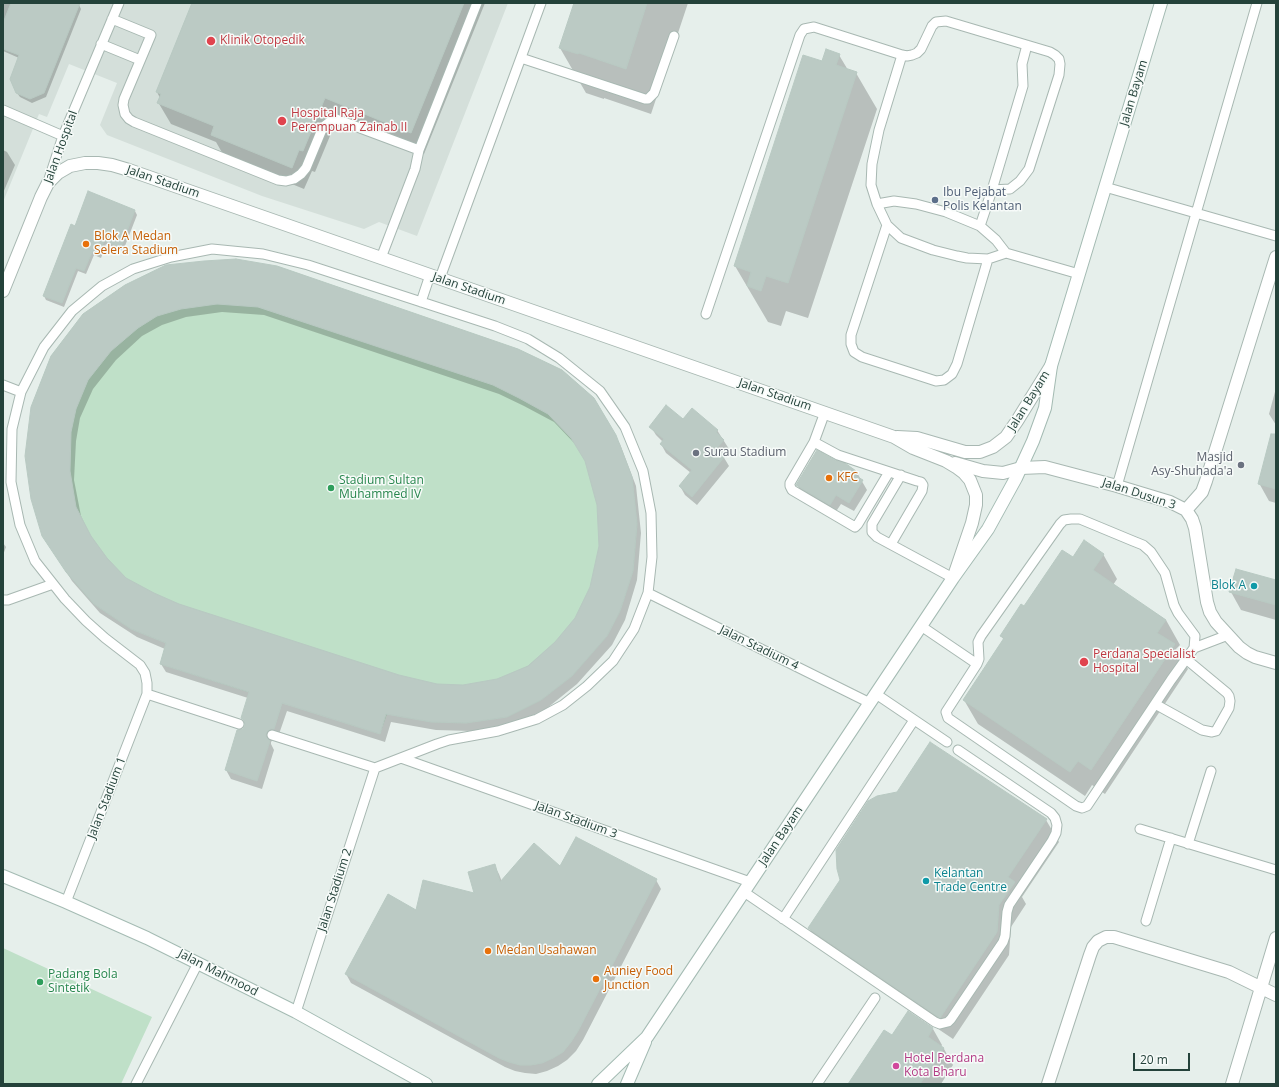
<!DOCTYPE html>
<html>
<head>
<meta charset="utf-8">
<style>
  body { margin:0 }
  #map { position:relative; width:1279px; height:1087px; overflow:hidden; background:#e6efeb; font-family:"Open Sans",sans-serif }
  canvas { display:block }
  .frame { position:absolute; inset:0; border:4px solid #24423a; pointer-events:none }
  .scale { position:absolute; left:1133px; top:1053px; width:57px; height:18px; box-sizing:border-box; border:2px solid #24423a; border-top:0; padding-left:5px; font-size:12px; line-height:14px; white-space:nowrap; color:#24423a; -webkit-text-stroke:3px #f7fbf9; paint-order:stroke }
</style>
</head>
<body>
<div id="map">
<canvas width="1279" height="1087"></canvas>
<div class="frame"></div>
<div class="scale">20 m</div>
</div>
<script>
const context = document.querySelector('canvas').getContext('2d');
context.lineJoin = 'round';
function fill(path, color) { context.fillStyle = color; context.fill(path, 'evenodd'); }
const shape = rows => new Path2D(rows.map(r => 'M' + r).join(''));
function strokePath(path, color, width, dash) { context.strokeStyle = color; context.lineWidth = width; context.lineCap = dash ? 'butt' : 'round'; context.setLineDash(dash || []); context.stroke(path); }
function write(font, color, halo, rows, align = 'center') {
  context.font = font + ' "Open Sans",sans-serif'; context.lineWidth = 3; context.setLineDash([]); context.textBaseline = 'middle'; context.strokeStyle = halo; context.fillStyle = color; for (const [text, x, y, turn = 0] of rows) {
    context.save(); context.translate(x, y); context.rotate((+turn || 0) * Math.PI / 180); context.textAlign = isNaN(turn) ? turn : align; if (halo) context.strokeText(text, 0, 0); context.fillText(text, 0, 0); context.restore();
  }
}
fill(shape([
  [3,3,508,3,417,236,379,222,364,229,262,196,107,135,100,125,117,83,69,64,47,117,39,114,3,202]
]), '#d4dfda');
fill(shape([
  [166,265,277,266,518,349,562,370,594,398,616,435,637,524,633,571,620,611,607,636,572,676,541,700,507,717,466,723,431,722,387,714,380,734,160,664,166,643,131,629,94,604,66,572,42,536,31,407,51,356,83,314,125,285],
  [3,948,152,1017,121,1084,3,1084]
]), '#bfe0c8');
fill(shape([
  [3,3,73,3,79,5,81,9,46,97,32,103,20,97,17,93,19,58,3,51],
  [193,3,485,3,424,154,337,119,315,172,312,171,304,189,224,156,216,142,171,124,158,102,160,98,157,92],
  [575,3,688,3,651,114,604,98,604,99,586,93,560,48],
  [839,55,848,70,856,73,877,109,808,318,786,311,781,326,768,322,735,266,822,62],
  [3,150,7,152,15,165,3,193],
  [135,211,137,215,123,251,106,244,101,258,94,255,86,274,78,271,64,307,46,300,44,296,76,227],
  [167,266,593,399,620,444,636,486,641,533,637,580,625,620,612,645,577,684,546,709,512,725,471,731,436,730,391,722,385,742,287,711,278,737,275,737,271,742,271,744,274,750,262,789,231,779,226,770,246,725,242,718,248,698,166,672,161,664,165,649,137,637,100,613,72,581,49,544,26,456],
  [222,312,264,315,499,394,524,406,554,422,577,446,587,461,598,505,600,546,591,587,576,619,555,643,528,666,497,680,463,686,437,685,399,676,178,605,153,594,125,579,107,559,92,540,81,516,74,480,76,441,80,418,93,389,116,360,142,336,162,325,186,317],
  [1276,388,1276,425,1269,414],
  [683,421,717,430,729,449,723,456,729,466,697,505,685,495,680,486,691,473,666,453,661,444,663,442,656,435,651,427],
  [1276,463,1276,503,1269,501,1259,483],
  [856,471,867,490,854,511,841,504,835,513,802,493,797,485],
  [3,543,6,547,3,555],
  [1103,554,1117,579,1113,585,1166,620,1180,645,1176,649,1188,669,1105,794,1092,785,1085,796,978,724,964,700,1004,640,1001,636,1024,608,1074,558],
  [1276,581,1276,620,1241,610,1231,592],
  [1046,820,1059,842,1022,897,1026,904,1011,927,1009,955,953,1039,821,950,809,928],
  [494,865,499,874,502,882,560,868,656,880,661,889,583,1040,576,1051,567,1060,558,1066,547,1071,536,1074,525,1073,515,1071,505,1067,351,983,346,974,416,911,475,894],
  [933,1029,942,1045,941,1047,944,1049,953,1065,941,1084,849,1084,892,1036]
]), '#0003');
const building = shape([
  [11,3,80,3,44,93,30,99,16,93,10,79,19,55,3,49,3,23,11,3],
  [192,3,464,3,411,133,325,98,303,151,299,150,292,168,211,135,214,126,157,103,161,94,156,92,192,3],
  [574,3,647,3,626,69,579,53,578,54,559,48,574,3],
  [826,49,840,54,836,65,857,72,788,283,766,276,761,291,747,286,751,272,734,266,803,55,822,61,826,49],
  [88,191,135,210,121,247,104,241,99,255,92,252,84,271,76,268,62,303,43,296,71,224,75,226,88,191],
  [236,259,277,266,518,349,562,370,594,398,616,435,632,477,637,524,633,571,620,611,607,636,572,676,541,700,507,717,466,723,431,722,386,714,380,734,282,703,274,729,270,729,266,733,266,737,270,741,257,781,225,770,237,730,243,729,245,725,244,720,241,718,249,692,160,664,166,643,131,629,94,604,66,572,42,536,31,499,25,456,31,407,51,356,83,314,125,285,166,265,204,261,236,259],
  [217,304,258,307,493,385,519,398,548,414,571,438,585,461,597,505,599,546,590,587,575,618,555,642,528,666,497,679,463,685,437,684,399,675,179,604,154,593,126,578,107,558,91,536,76,507,70,471,71,432,76,409,88,380,111,351,138,328,157,316,181,309,217,304],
  [666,405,683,419,692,408,718,430,716,432,724,440,716,449,725,456,692,497,679,486,692,470,660,444,664,439,649,427,666,405],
  [1271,434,1276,434,1276,489,1258,484,1271,434],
  [817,450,835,460,845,463,856,471,854,475,863,480,849,503,836,495,830,505,796,485,817,450],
  [1084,540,1104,554,1093,570,1166,620,1157,633,1175,644,1091,770,1078,761,1070,772,963,700,1004,638,1000,636,1021,604,1024,606,1062,550,1073,557,1084,540],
  [1236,569,1276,580,1276,605,1229,592,1236,569],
  [930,742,1047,819,1008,877,1015,882,999,905,997,932,940,1018,808,928,840,880,837,869,836,850,868,801,877,796,897,792,930,742],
  [576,837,657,879,578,1031,571,1042,563,1052,553,1058,542,1063,531,1065,520,1065,509,1062,499,1058,345,974,388,894,416,910,423,880,474,893,468,872,495,864,500,882,534,843,560,866,576,837],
  [908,1011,933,1028,928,1037,944,1048,920,1084,848,1084,884,1030,892,1035,908,1011]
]);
fill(building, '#bbcac4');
strokePath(building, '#b8c9c2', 1);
const service = shape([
  [112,19,151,35,124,99,123,105,125,114,129,119,134,122,278,180,286,181,294,179,301,174,306,168,323,127,332,120,336,119,419,150],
  [101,44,140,60],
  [902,55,879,130,872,164,871,185,877,204,887,225,901,238,933,250,957,256,967,258,988,259,1006,253],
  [521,58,645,99,648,99,654,93,674,36],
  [3,110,63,136],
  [48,182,63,136,119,3],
  [1105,187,1276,236],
  [992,190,1023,86,1022,64,1027,45],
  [877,204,894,201,916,204,946,212,980,226,996,240,1006,253,1079,274],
  [887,225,851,335,851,344,854,352,862,357,936,381,944,380,952,374,957,364,988,259],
  [381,258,415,169,419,150,477,3],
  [440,278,541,3],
  [421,302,430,275],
  [706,314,800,35,804,29,814,27,902,55,907,56,912,55,917,53,921,49,932,26,936,22,946,21,1050,52,1055,55,1059,59,1060,64,1059,75,1029,169,1020,181,1010,189,992,190,980,226],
  [3,385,21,392],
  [825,412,814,442,790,483,790,486,792,490,855,527,858,524,889,472],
  [814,442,838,455,917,481,921,482,923,485,922,491,891,544],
  [901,475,872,524,872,532,877,537,953,578],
  [1117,486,1257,3],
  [1071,519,1080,519,1133,541,1143,545,1151,552,1165,573,1174,605,1178,613,1195,636,1194,648,1171,680,1087,806,1082,808,1076,806,948,718,946,712,977,664,979,659,978,642,981,636,1060,524,1064,520,1071,519],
  [648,593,870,703],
  [3,600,8,600,53,584],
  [921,626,977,664],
  [1194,648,1228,635],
  [876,694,947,742],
  [1155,704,1202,730,1212,732,1216,731,1229,708,1230,701,1229,696,1227,693,1186,659],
  [239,724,147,694,147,683,145,673,140,665,105,638,86,621,65,599,35,561,20,525,11,482,12,429,21,392,44,347,72,311,102,286,133,269,171,257,212,249,263,254,308,265,495,326,528,339,559,358,600,391,625,427,643,471,651,513,652,557,648,593,634,629,613,661,587,686,563,705,537,719,498,731,449,740,437,744,375,768,272,735],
  [401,758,750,882],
  [1140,829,1276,870],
  [1188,844,1211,771],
  [744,892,935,1022,940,1024,948,1022,951,1019,1003,942,1005,936,1007,912,1009,905,1052,841,1056,833,1057,825,1055,818,1051,813,958,750],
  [66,902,147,694],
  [783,919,914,720],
  [1146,921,1171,838],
  [296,1012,375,768],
  [136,1084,198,963],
  [817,1084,875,998]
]);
const minor = shape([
  [1021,468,1045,467,1117,486,1170,502,1186,510,1192,519,1195,528,1207,602,1210,612,1216,622,1239,647,1247,653,1255,657,1276,663],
  [1186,510,1202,492,1206,481,1276,257],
  [1048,1084,1090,955,1093,947,1098,941,1106,937,1114,937,1229,972,1276,995],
  [1232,1084,1276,938]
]);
const tertiary = shape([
  [3,291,41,197,48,183,58,173,70,166,85,163,98,163,112,165,129,170,894,437,913,448,946,461,956,467,964,473,970,480,976,495,976,505,972,523,955,573],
  [897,437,917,438,965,452,980,452,993,447,1006,437,1017,421,1051,366],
  [955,463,983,471,1003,473,1021,468]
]);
const secondary = shape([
  [3,876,66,902,147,938,296,1012,426,1084],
  [598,1084,647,1037,953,578,988,529,1016,478,1033,441,1045,408,1051,366,1161,3],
  [627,1084,645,1042]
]);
strokePath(service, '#a8b8b2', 11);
strokePath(minor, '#a8b8b2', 14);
strokePath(tertiary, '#a8b8b2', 14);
strokePath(secondary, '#a4bbb3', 14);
strokePath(service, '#fff', 9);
strokePath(minor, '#fff', 12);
strokePath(tertiary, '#fff', 12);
strokePath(secondary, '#fff', 12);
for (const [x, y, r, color] of [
  [211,41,5,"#e0444e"],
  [282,121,5,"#e0444e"],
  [935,200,4,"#5c6f8a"],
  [86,244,4,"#e8710a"],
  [696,453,4,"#6b7280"],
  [1241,465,4,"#6b7280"],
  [829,478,4,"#e8710a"],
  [331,488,4,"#2e9e5b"],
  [1254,586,4,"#0f9aa8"],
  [1084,662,5,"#e0444e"],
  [926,881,4,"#0f9aa8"],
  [488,951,4,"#e8710a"],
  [596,979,4,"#e8710a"],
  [40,982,4,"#2e9e5b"],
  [896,1066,4,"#d1479c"]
]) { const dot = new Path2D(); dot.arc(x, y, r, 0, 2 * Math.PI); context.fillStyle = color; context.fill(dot); strokePath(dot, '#f7fbf9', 1.5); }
write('12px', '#be3a42', '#f7fbf9', [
  ["Klinik Otopedik",220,41],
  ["Hospital Raja",291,114],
  ["Perempuan Zainab II",291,128],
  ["Perdana Specialist",1093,655],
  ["Hospital",1093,669]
], 'left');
write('12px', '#24423a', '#f7fbf9', [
  ["Jalan Bayam",1134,93,-73],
  ["Jalan Hospital",61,147,-70],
  ["Jalan Stadium",163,182,19],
  ["Jalan Stadium",469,289,19],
  ["Jalan Stadium",775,395,19],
  ["Jalan Bayam",1029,401,-58],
  ["Jalan Dusun 3",1139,494,18],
  ["Jalan Stadium 4",759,648,26],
  ["Jalan Stadium 1",107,798,-69],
  ["Jalan Stadium 3",576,820,20],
  ["Jalan Bayam",781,836,-56],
  ["Jalan Stadium 2",335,890,-72],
  ["Jalan Mahmood",218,973,27]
]);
write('12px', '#4e5e75', '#f7fbf9', [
  ["Ibu Pejabat",943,193],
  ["Polis Kelantan",943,207]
], 'left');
write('12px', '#c56008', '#f7fbf9', [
  ["Blok A Medan",94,237],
  ["Selera Stadium",94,251],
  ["KFC",837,478],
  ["Medan Usahawan",496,951],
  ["Auniey Food",604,972],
  ["Junction",604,986]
], 'left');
write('12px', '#5b616d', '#f7fbf9', [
  ["Surau Stadium",704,453],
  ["Masjid",1233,458,"right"],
  ["Asy-Shuhada'a",1233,472,"right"]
], 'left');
write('12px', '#27864d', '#f7fbf9', [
  ["Stadium Sultan",339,481],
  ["Muhammed IV",339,495],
  ["Padang Bola",48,975],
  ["Sintetik",48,989]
], 'left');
write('12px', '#0d838f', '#f7fbf9', [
  ["Blok A",1246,586],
  ["Kelantan",934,874,"left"],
  ["Trade Centre",934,888,"left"]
], 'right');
write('12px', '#b23c85', '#f7fbf9', [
  ["Hotel Perdana",904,1059],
  ["Kota Bharu",904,1073]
], 'left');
</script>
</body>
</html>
